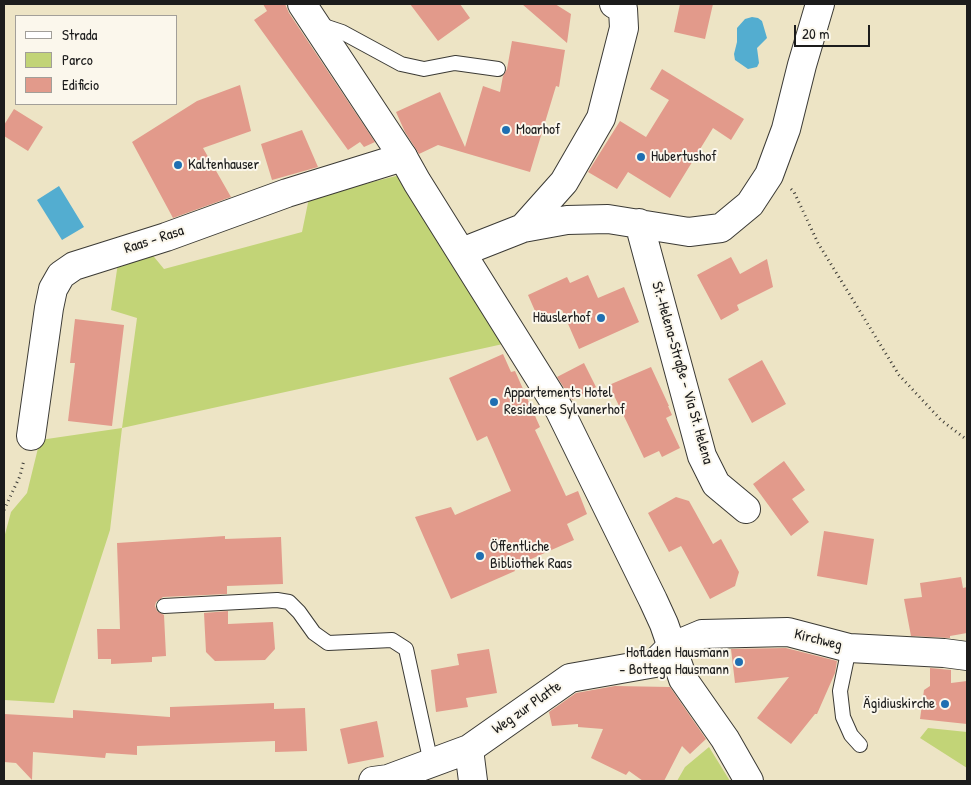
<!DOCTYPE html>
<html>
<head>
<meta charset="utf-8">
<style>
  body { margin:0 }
  #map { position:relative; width:971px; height:785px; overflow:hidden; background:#ede4c5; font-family:"Patrick Hand",sans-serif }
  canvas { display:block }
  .frame { position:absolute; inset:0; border:5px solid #1c1c1c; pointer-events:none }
  .legend { position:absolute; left:15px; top:15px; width:162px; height:90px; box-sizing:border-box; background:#fbf7ec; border:1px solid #a29f99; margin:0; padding:6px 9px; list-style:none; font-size:15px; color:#1c1c1c }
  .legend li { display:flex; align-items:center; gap:10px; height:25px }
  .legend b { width:25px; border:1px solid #a29f99 }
  .scale { position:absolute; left:794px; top:25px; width:76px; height:22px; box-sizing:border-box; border:2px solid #1c1c1c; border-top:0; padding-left:6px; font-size:15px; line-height:18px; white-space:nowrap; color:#1c1c1c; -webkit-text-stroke:4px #fbf7ec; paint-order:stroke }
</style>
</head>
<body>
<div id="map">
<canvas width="971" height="785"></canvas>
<div class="frame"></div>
<ul class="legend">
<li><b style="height:6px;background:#fff"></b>Strada</li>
<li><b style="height:14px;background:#c2d477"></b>Parco</li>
<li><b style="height:14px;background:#e29a8b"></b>Edificio</li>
</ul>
<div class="scale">20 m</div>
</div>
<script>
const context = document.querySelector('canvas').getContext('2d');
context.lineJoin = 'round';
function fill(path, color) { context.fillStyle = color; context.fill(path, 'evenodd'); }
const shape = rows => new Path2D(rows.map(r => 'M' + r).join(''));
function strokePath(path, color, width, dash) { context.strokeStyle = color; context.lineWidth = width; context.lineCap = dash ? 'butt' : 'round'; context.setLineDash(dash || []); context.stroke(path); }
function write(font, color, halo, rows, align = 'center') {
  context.font = font + ' "Patrick Hand",sans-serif'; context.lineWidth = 4; context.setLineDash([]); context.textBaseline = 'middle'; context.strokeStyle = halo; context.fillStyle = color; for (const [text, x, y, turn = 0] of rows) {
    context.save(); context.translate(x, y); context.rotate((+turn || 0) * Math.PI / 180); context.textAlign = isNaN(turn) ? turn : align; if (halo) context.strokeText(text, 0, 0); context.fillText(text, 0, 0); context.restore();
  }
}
fill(shape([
  [400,175,503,344,122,428,110,530,54,703,4,700,4,538,11,512,27,493,40,440,122,428,137,318,111,310,118,263,150,252,164,269,302,232,309,198],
  [928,728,967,732,967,768,920,738],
  [709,747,730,781,677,781,685,767]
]), '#c2d477');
fill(shape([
  [752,17,758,18,762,21,767,38,757,48,759,63,757,67,748,69,735,60,734,54,737,42,737,28,745,19],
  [59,186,84,227,62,240,37,200]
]), '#53add0');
fill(shape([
  [263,4,285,4,289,13,375,142,364,147,360,142,348,150,254,20,267,11],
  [410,4,460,4,470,18,438,41],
  [522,4,555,4,571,14,567,43],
  [680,4,713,4,705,39,674,32],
  [512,41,565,50,559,87,556,86,530,172,438,145,419,154,405,132,396,112,440,92,465,147,483,86,500,92,503,76,507,69],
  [662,69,744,119,731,140,713,128,670,198,628,172,617,189,588,172,620,121,646,137,669,100,650,89],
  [240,85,251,131,203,148,231,197,173,218,132,142,197,101],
  [14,109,43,127,28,151,4,136,4,125],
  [302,130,318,167,272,180,261,144],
  [731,257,740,274,767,259,773,287,737,305,739,310,721,320,697,275],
  [588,275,598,298,624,287,639,322,579,349,562,310,539,320,528,295,567,277,570,283],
  [75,319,124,325,112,426,68,421,75,363,70,363],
  [503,354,511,372,515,371,540,427,535,430,566,496,578,491,587,514,567,524,574,540,513,567,515,571,451,599,415,517,451,507,455,515,511,491,487,436,477,441,449,378],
  [762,360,786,404,752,423,728,379],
  [584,363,596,387,572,400,557,377],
  [651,367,669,406,668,406,672,415,666,418,680,448,662,457,659,451,644,458,609,385],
  [784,461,805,490,792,499,809,522,791,536,753,484],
  [676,497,689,501,713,544,721,539,739,572,735,586,710,599,681,546,669,552,648,513],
  [824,531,874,539,867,585,817,576],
  [225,536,225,539,281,537,283,584,227,586,227,594,163,597,156,602,155,606,157,611,164,615,166,656,152,657,152,662,111,664,111,659,98,659,97,629,120,629,117,543],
  [961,577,963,588,967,587,967,633,950,636,950,638,911,636,904,599,922,597,920,583],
  [228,611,228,624,273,622,275,649,265,660,215,661,206,652,204,613],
  [786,648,837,661,835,673,817,714,815,714,791,744,757,718,789,677,735,683,731,649],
  [489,649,497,693,466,698,468,707,436,712,431,670,459,665,457,654],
  [930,668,951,670,951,683,967,681,967,724,920,719,924,690,930,686],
  [615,686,670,687,706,739,690,754,682,746,664,781,643,781,629,771,626,775,591,758,603,729,578,727,578,724,552,726,549,712,576,693],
  [274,703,274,709,305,708,307,751,275,752,275,741,137,746,137,755,106,753,105,758,33,752,32,780,16,763,4,762,4,714,73,718,73,710,170,717,170,707],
  [377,721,384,757,348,764,340,729]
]), '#e29a8b');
const service = shape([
  [318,24,342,32,401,64,424,69,455,63,498,69],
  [164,606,277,600,289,602,299,612,314,633,328,643,392,640,406,649,431,763],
  [849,648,840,691,843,717,851,735,860,745]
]);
const minor = shape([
  [639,223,702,456,716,484,746,509],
  [523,228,564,182,601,118,624,28,623,9,614,4],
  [462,252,523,228,567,220,608,219,689,232,721,228,750,204,769,175,786,129,802,65,820,4],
  [31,436,49,308,53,289,61,275,74,266,166,237,287,193,403,157],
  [469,749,473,781],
  [373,781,388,779,469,749,570,678,655,663,671,647,702,634,788,632,849,648,944,653,967,656]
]);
const tertiary = shape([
  [302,4,403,157,417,182,559,409,653,600,664,624,683,679,725,739,749,781]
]);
strokePath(service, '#3b3a35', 16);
strokePath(minor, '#3b3a35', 30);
strokePath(tertiary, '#3b3a35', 30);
strokePath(shape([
  [791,189,794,192,818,243,899,375,941,420,967,440],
  [4,510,20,476,24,460]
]), '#3b3a35', 3, [1, 4]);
strokePath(service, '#fff', 14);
strokePath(minor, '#fff', 28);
strokePath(tertiary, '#fff', 28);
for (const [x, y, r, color] of [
  [506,130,5,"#1f6fb2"],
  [641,157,5,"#1f6fb2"],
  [178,165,5,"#1f6fb2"],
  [601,318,5,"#1f6fb2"],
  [494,402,5,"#1f6fb2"],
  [480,556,5,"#1f6fb2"],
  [739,662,5,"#1f6fb2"],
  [945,704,5,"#1f6fb2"]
]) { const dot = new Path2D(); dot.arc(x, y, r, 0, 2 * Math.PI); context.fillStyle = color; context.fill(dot); strokePath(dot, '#fbf7ec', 2); }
write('15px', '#1c1c1c', '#fbf7ec', [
  ["Moarhof",516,130],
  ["Hubertushof",651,157],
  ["Kaltenhauser",188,165],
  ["Häuslerhof",591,318,"right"],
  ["Appartements Hotel",504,393],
  ["Residence Sylvanerhof",504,410],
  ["Öffentliche",490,547],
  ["Bibliothek Raas",490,564],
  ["Hofladen Hausmann",729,653,"right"],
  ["- Bottega Hausmann",729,670,"right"],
  ["Ägidiuskirche",935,704,"right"]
], 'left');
write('15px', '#1c1c1c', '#fbf7ec', [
  ["Raas - Rasa",154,240,-18],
  ["St.-Helena-Straße - Via St. Helena",682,373,74],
  ["Kirchweg",818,640,14],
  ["Weg zur Platte",527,708,-35]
]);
</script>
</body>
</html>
